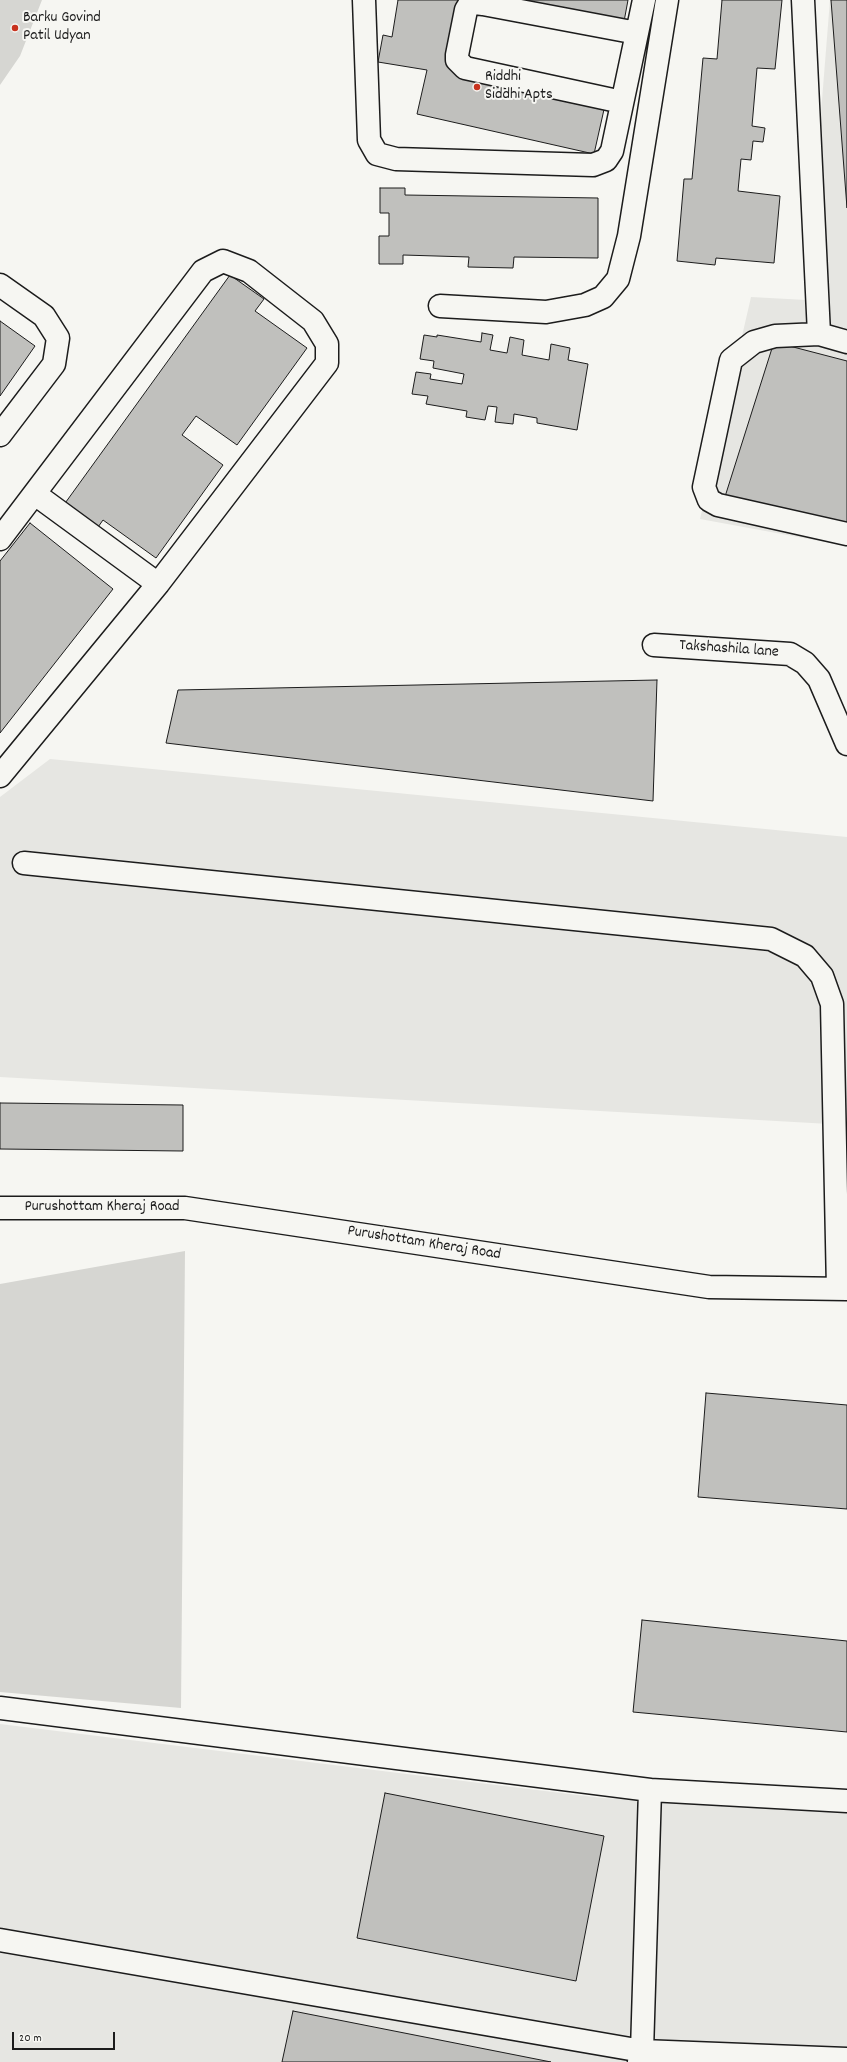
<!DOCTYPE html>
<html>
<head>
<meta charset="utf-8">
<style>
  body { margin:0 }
  #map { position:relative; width:847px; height:2062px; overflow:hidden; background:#f6f6f2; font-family:Dekko,sans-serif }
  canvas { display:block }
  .scale { position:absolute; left:12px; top:2032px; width:103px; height:18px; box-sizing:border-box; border:2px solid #1c1c1c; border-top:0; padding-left:5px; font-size:12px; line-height:14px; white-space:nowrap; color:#1c1c1c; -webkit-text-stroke:3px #f6f6f2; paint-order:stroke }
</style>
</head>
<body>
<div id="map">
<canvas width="847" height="2062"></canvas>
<div class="scale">20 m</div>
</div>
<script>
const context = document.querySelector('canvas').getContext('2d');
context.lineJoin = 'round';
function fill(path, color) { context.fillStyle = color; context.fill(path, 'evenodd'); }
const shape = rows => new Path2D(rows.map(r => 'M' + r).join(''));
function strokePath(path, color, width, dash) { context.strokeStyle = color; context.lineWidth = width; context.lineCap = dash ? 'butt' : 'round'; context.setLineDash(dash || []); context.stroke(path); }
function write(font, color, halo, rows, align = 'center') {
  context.font = font + ' Dekko,sans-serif'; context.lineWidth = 4; context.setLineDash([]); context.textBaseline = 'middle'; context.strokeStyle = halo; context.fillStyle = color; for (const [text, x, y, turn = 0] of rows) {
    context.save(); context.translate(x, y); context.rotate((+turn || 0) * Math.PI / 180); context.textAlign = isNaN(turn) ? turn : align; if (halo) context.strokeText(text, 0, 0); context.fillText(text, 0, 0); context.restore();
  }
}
fill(shape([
  [830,0,847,0,847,546,700,519,751,297,806,300],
  [50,759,847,837,847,1125,0,1077,0,797],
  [0,1724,602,1798,847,1811,847,2062,0,2062]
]), '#e6e6e2');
fill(shape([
  [0,0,42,0,20,56,0,85],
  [185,1251,181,1708,0,1692,0,1284]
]), '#d6d6d2');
const building = shape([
  [398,0,462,0,450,69,605,105,594,154,417,114,427,70,378,62,383,35,392,37,398,0],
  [490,0,628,0,623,27,490,0],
  [722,0,782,0,775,69,757,68,752,126,765,128,763,142,753,141,751,160,741,159,738,191,780,196,774,263,716,258,715,265,677,261,684,179,692,179,703,58,717,59,722,0],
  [831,0,847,0,847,208,831,0],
  [380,188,405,188,405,195,598,198,598,258,514,257,513,268,468,267,469,257,403,255,403,264,379,264,379,236,389,236,389,213,380,213,380,188],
  [230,275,264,299,255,311,307,348,237,445,196,416,182,435,223,465,156,558,103,520,96,530,63,506,230,275],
  [0,321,35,346,0,396,0,321],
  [482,333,493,335,490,350,507,353,510,337,524,340,522,355,549,360,551,344,570,348,568,360,588,364,577,430,537,423,537,418,514,414,513,424,495,422,497,407,488,406,485,420,466,417,467,411,426,404,428,396,412,394,416,372,431,374,430,379,462,384,464,374,433,368,434,361,420,359,424,335,437,337,437,335,481,342,482,333],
  [774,342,847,361,847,529,723,503,774,342],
  [30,523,113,589,0,733,0,561,30,523],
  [657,680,653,801,166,743,178,690,657,680],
  [0,1103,183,1105,183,1151,0,1149,0,1103],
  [706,1393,847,1405,847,1509,698,1497,706,1393],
  [642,1620,847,1641,847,1732,633,1712,642,1620],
  [385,1793,604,1836,576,1981,357,1938,385,1793],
  [293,2011,551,2062,282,2062,293,2011]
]);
fill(building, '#c0c0bd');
strokePath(building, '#1c1c1c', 1);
const minor = shape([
  [364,0,369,140,377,154,396,159,593,165,606,160,612,151,644,0],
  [803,0,819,334,847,342],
  [622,102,465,68,457,60,457,55,466,10,469,5,475,3,483,4,637,33],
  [0,285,44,316,58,338,54,364,0,435],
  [440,306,546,312,585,305,603,297,618,279,629,236,667,0],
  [819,334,775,336,754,342,731,360,704,487,709,500,718,505,847,534],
  [35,494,158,584],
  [0,539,203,271,223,261,249,271,313,321,327,344,327,363,158,584,0,776],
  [654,645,790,654,805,663,819,679,847,744],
  [24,863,771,939,805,956,822,976,832,1004,838,1289],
  [0,1208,185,1208,709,1287,847,1289],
  [0,1708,650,1790],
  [0,1940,642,2051,847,2059],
  [639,2062,642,2051,650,1790,847,1801]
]);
strokePath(minor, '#1c1c1c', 25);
strokePath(minor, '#f6f6f2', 22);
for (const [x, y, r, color] of [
  [15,28,4,"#c8321e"],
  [477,87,4,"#c8321e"]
]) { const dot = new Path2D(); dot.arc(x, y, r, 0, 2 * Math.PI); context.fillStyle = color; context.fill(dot); strokePath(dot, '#f6f6f2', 1.5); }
write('16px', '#1c1c1c', '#f6f6f2', [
  ["Barku Govind",23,19],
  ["Patil Udyan",23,37],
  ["Riddhi",485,78],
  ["Siddhi Apts",485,96]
], 'left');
write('16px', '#1c1c1c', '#f6f6f2', [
  ["Takshashila lane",729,650,4],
  ["Purushottam Kheraj Road",102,1208],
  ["Purushottam Kheraj Road",424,1244,9]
]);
</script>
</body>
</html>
